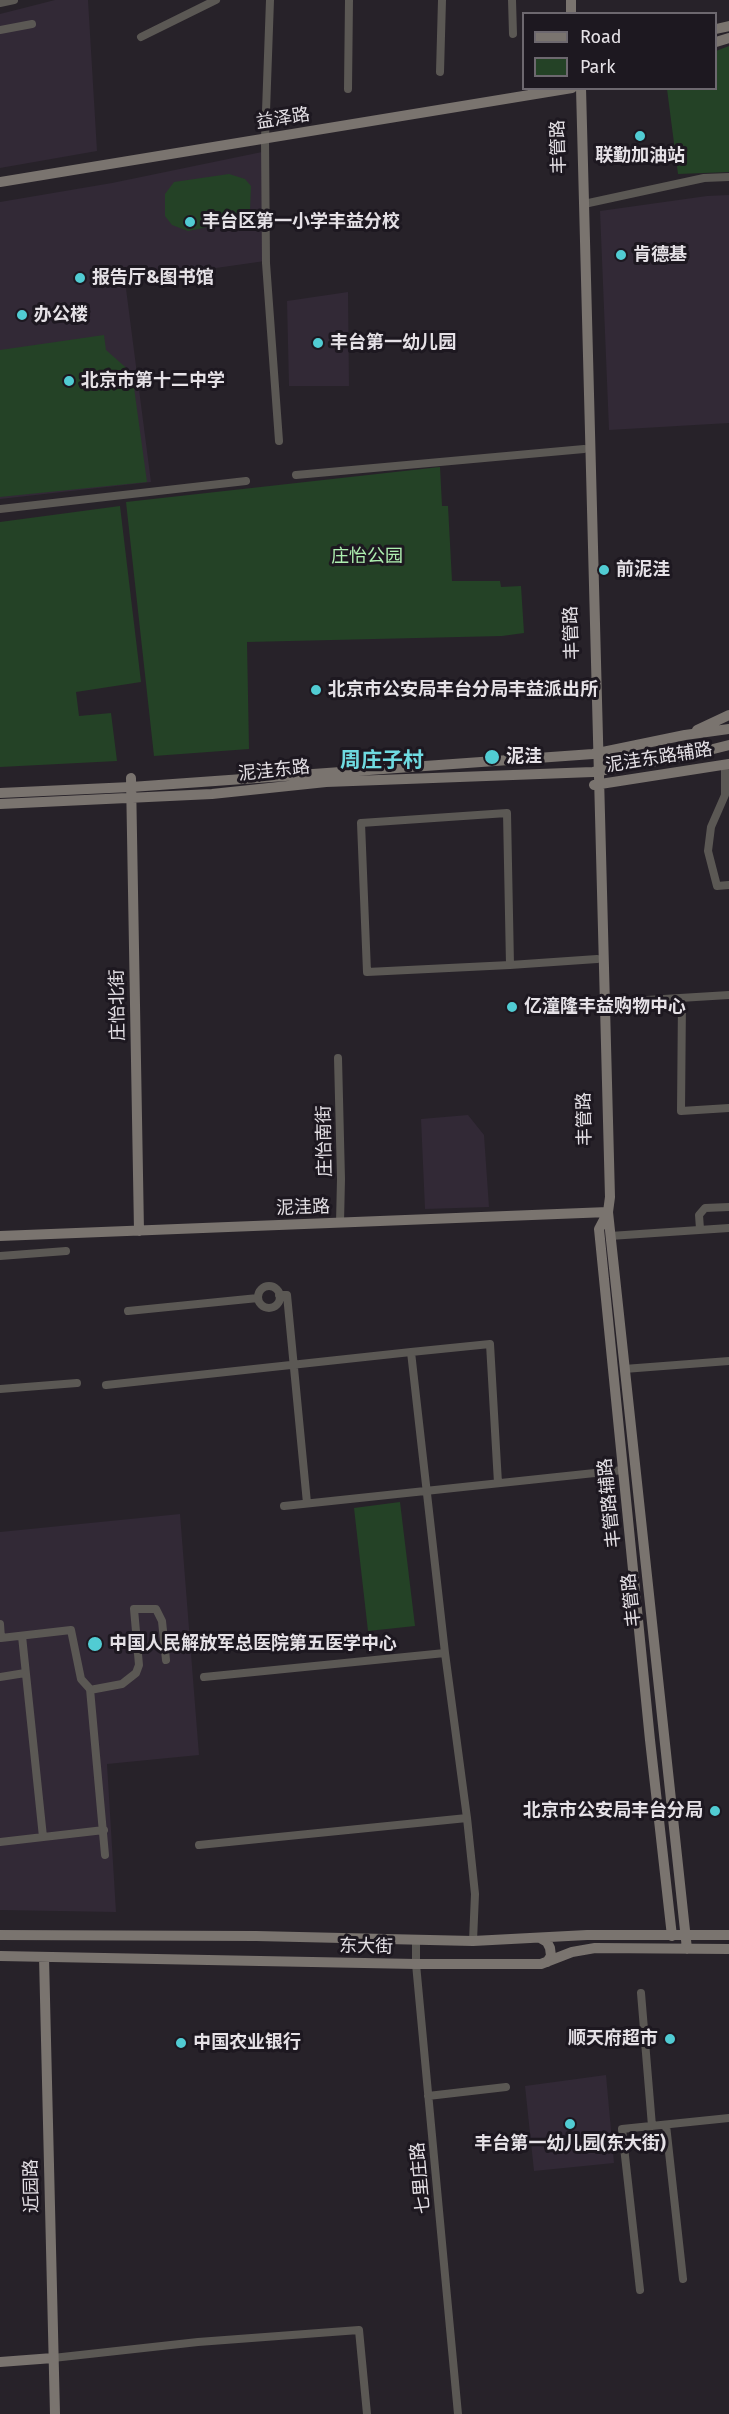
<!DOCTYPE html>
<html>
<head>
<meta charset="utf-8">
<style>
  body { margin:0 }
  #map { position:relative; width:729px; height:2414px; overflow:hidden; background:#272229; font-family:"Fira Sans",sans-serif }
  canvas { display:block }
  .legend { position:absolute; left:522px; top:12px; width:195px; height:78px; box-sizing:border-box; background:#1d1820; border:2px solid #6d686f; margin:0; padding:8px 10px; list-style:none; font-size:18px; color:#e5e1e6 }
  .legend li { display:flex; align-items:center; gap:12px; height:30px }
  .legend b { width:30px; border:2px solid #6d686f }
</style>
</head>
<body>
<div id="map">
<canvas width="729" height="2414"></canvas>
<ul class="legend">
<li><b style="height:8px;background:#7a746f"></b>Road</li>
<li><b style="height:16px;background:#244226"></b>Park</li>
</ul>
</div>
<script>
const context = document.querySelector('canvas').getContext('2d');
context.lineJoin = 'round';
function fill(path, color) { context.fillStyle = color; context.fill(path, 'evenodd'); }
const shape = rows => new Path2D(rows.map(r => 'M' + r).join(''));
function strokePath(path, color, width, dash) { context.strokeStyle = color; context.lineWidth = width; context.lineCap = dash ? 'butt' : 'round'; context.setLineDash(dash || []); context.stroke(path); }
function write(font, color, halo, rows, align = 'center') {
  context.font = font + ' "Fira Sans","Noto Sans SC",sans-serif'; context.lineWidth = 6; context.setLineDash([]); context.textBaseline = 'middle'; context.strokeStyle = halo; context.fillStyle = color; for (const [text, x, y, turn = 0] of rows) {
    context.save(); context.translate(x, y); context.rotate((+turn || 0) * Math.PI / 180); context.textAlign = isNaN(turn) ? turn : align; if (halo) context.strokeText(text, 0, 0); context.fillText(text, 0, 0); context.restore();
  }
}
fill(shape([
  [55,0,88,0,97,151,0,168,0,14],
  [262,152,265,261,125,281,151,482,0,499,0,202,112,183],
  [729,195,729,423,609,430,600,211,707,196],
  [348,292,349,386,289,386,287,301],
  [468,1115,484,1135,489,1207,425,1209,421,1119],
  [180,1514,199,1755,107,1764,116,1912,0,1910,0,1532],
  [606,2075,614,2163,534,2171,525,2086]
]), '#322936');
fill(shape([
  [729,46,729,172,678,174,667,89,716,88,716,51],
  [229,174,245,179,251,186,250,210,242,220,188,231,172,225,165,216,165,194,174,182],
  [104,335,106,350,132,373,147,482,0,497,0,350],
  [440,467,442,506,448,506,452,581,500,581,501,587,521,586,524,633,502,636,247,642,249,749,154,756,126,502],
  [120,506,141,682,76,692,79,716,111,713,117,761,0,767,0,522],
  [400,1502,415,1626,368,1631,354,1508]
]), '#244226');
strokePath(shape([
  [270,0,265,139,266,263,279,441],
  [512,0,513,34],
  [0,3,14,0],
  [0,30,32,24],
  [141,37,216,0],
  [440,72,442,0],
  [348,89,349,0],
  [584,204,704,178,729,177],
  [296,475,584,449],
  [0,509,246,481],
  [725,770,725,795,711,827,708,851,717,886,729,885],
  [510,965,507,813,361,823,367,972,510,965,597,959],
  [682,999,681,1111,729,1108],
  [598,1003,729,995],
  [338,1058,341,1179,340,1223],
  [700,1229,699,1215,705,1208,729,1207],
  [610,1236,729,1228],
  [0,1256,66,1251],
  '258 1297a11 11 0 1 1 22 0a11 11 0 1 1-22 0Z',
  [279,1295,287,1295,307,1503],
  [128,1311,258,1298],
  [411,1352,490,1344,498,1483],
  [624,1369,729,1361],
  [106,1385,411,1352,445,1653,467,1818,475,1894,473,1941],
  [0,1389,77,1383],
  [284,1506,623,1470],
  [0,1624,1,1638,71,1630,81,1679,90,1689,105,1855],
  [22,1636,43,1837],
  [0,1677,25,1673],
  [204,1677,445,1653],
  [90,1690,122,1684,136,1673,139,1665,134,1609,156,1609,162,1621,166,1660],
  [0,1842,104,1830],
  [199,1845,467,1818],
  [416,1940,416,1964,458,2414],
  [641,1993,652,2126],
  [428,2096,506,2087],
  [666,2125,683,2279],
  [640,2290,622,2129,729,2118],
  [53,2358,198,2342,359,2330,367,2414]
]), '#5b5854', 8);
strokePath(shape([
  [571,0,571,14],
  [716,29,729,26],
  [716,42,729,38],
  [581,88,610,1197,608,1212,687,1949],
  [0,182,572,88],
  [697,730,729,715],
  [131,778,139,1231],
  [594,785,729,764],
  [0,793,131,787,593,754,685,735,729,729],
  [0,804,212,794,326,782,593,772,685,756,729,745],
  [608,1212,599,1229,650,1740,672,1936],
  [0,1236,608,1212],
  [0,1935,256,1936,473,1941,587,1935,729,1935],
  [540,1938,547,1942,550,1948,551,1956,547,1962],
  [0,1956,416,1964,541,1964,572,1952,595,1948,729,1949],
  [44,1957,55,2414],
  [0,2362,53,2358]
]), '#7a746f', 10);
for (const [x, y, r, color] of [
  [640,136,6,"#51ccd3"],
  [190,222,6,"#51ccd3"],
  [621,255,6,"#51ccd3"],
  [80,278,6,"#51ccd3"],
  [22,315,6,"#51ccd3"],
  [318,343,6,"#51ccd3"],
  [69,381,6,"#51ccd3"],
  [604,570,6,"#51ccd3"],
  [316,690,6,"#51ccd3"],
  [492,757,8,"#51ccd3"],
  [512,1007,6,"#51ccd3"],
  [95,1644,8,"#51ccd3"],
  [715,1811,6,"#51ccd3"],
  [670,2039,6,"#51ccd3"],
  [181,2043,6,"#51ccd3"],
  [570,2124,6,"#51ccd3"]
]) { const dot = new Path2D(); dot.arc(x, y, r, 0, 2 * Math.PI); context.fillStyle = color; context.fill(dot); strokePath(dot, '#1d1820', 2); }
write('18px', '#e5e1e6', '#1d1820', [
  ["益泽路",283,119,-9],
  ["丰管路",559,147,-92],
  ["丰管路",572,633,-92],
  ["泥洼东路辅路",659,758,-9],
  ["泥洼东路",274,771,-6],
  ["庄怡北街",118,1005,-91],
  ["丰管路",585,1119,-91],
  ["庄怡南街",325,1141,-91],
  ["泥洼路",303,1208,-2],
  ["丰管路辅路",610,1503,-96],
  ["丰管路",632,1600,-96],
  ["东大街",366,1947,1],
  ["七里庄路",421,2178,-95],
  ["近园路",32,2186,-91]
]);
write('bold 18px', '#e5e1e6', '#1d1820', [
  ["联勤加油站",640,156,"center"],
  ["丰台区第一小学丰益分校",202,222],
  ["肯德基",633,255],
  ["报告厅&图书馆",92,278],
  ["办公楼",34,315],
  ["丰台第一幼儿园",330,343],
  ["北京市第十二中学",81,381],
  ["前泥洼",616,570],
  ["北京市公安局丰台分局丰益派出所",328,690],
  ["泥洼",506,757],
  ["亿潼隆丰益购物中心",524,1007],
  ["中国人民解放军总医院第五医学中心",109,1644],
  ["北京市公安局丰台分局",703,1811,"right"],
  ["顺天府超市",658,2039,"right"],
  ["中国农业银行",193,2043],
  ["丰台第一幼儿园(东大街)",570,2144,"center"]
], 'left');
write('18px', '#aeefb0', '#1d1820', [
  ["庄怡公园",367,557]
]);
write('bold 21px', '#6fdbe1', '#1d1820', [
  ["周庄子村",382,761]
]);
</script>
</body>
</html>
